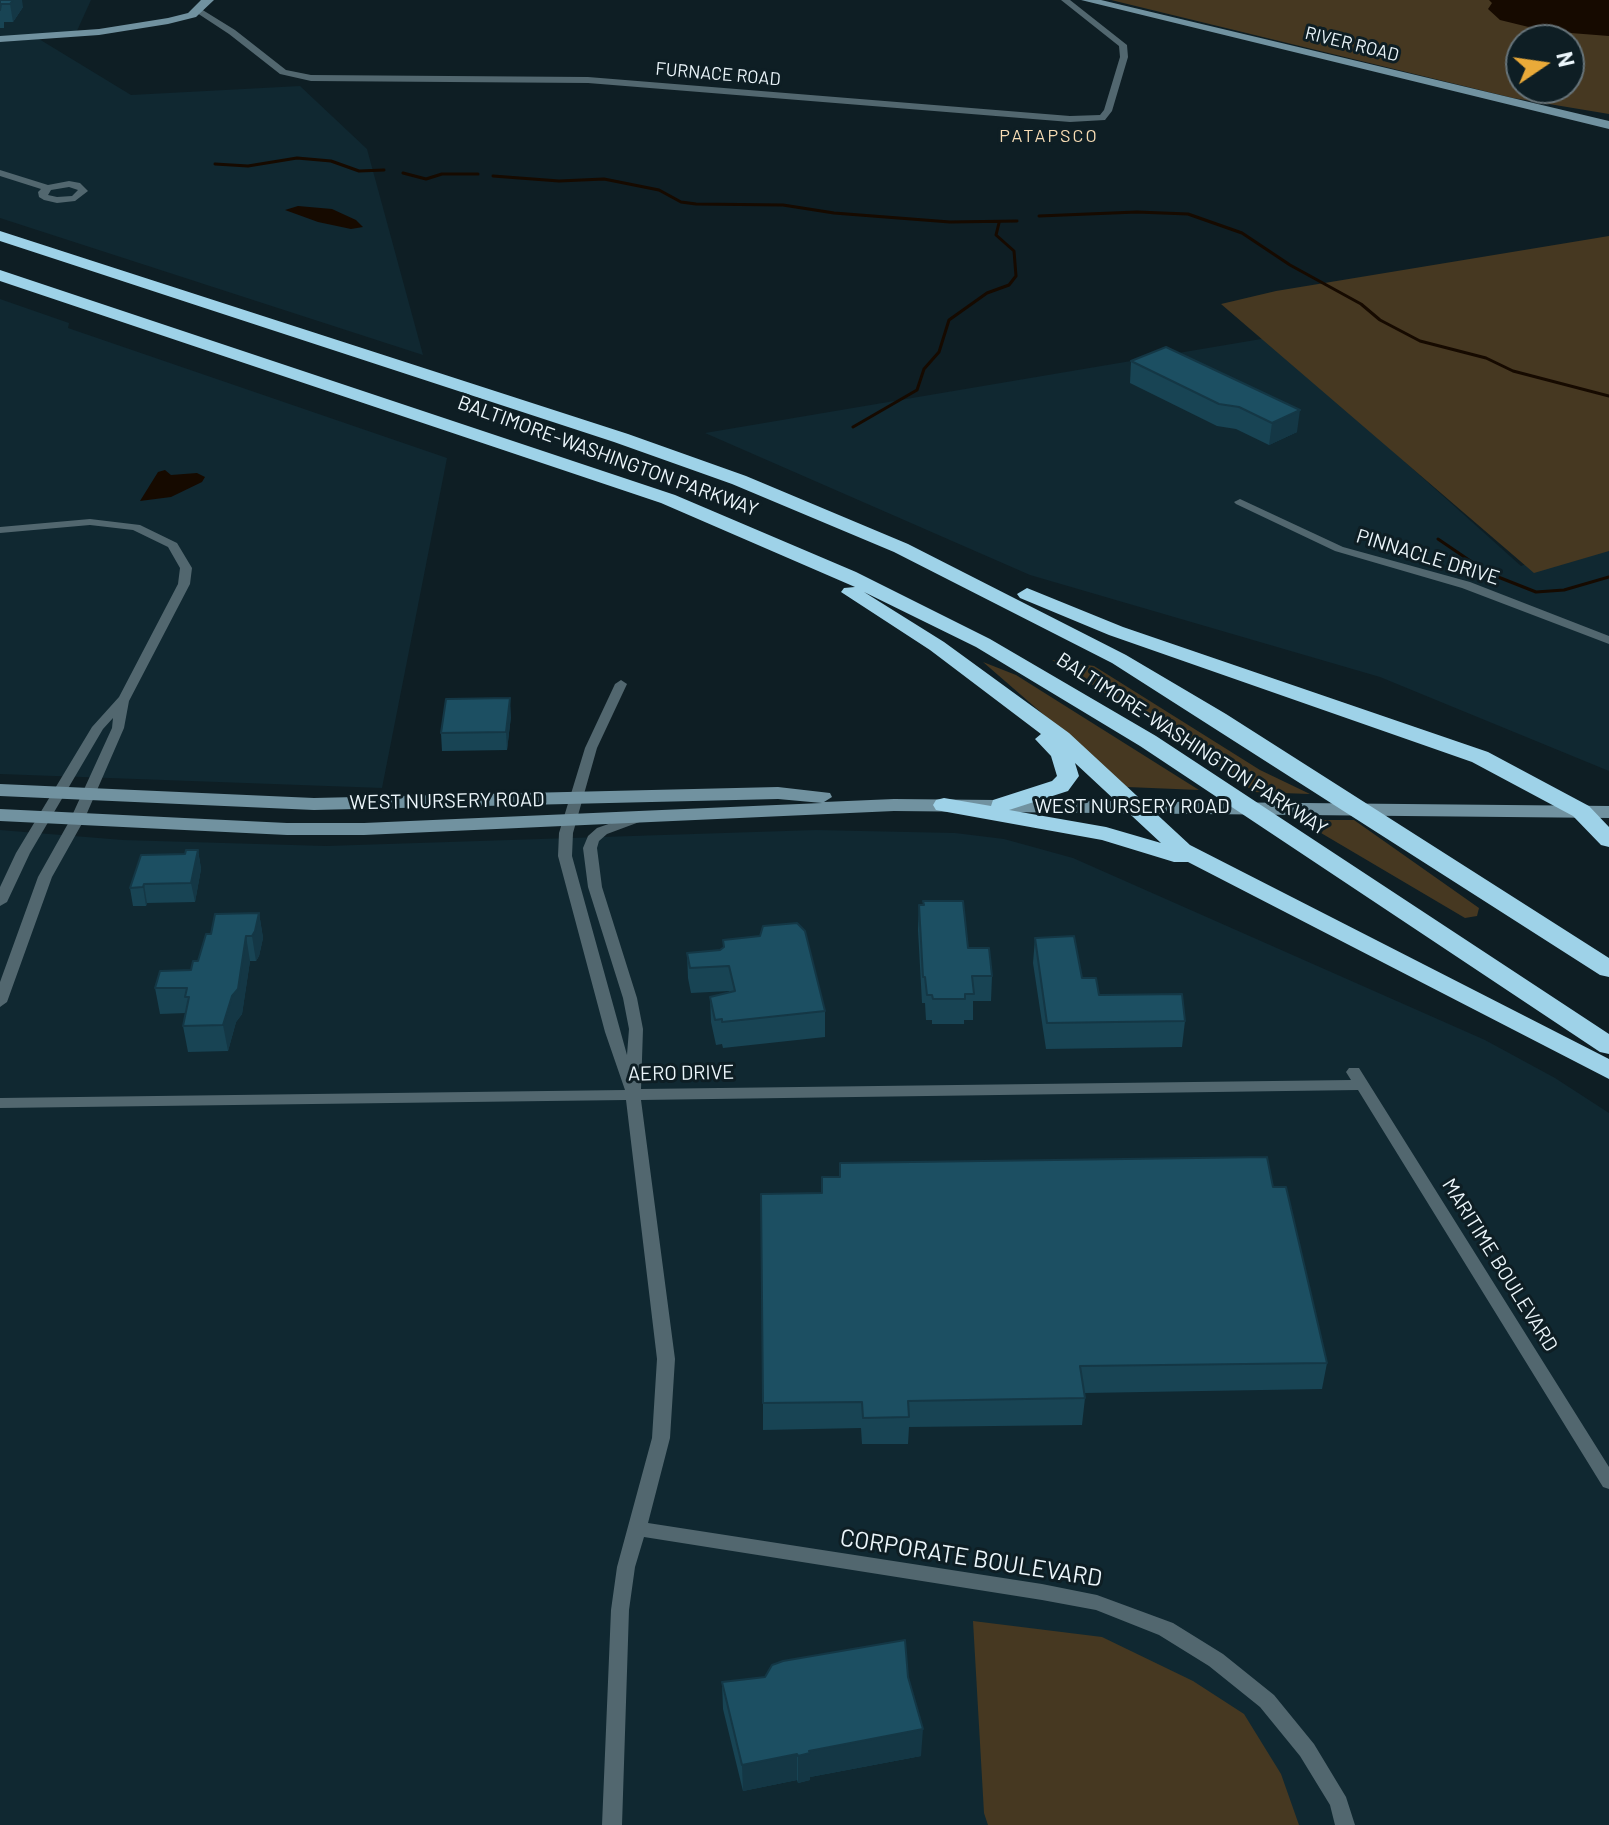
<!DOCTYPE html>
<html>
<head>
<meta charset="utf-8">
<style>
  body { margin:0 }
  #map { position:relative; width:1609px; height:1825px; overflow:hidden; background:#0e1e24; font-family:Barlow,sans-serif }
  canvas { display:block }
  .north { position:absolute; left:1505px; top:24px; width:80px; height:80px; box-sizing:border-box; background:#0e1e24; border:2px solid #67747a; border-radius:50%; rotate:77deg; font-size:22px; font-weight:700; line-height:32px; text-align:center; color:#ecf6fb }
  .north::after { content:''; display:block; margin:auto; width:28px; height:36px; background:#eaaa39; clip-path:polygon(50% 0,100% 100%,50% 72%,0 100%) }
</style>
</head>
<body>
<div id="map">
<canvas width="1609" height="1825"></canvas>
<div class="north">N</div>
</div>
<script>
const context = document.querySelector('canvas').getContext('2d');
context.lineJoin = 'round';
function fill(path, color) { context.fillStyle = color; context.fill(path, 'evenodd'); }
const shape = rows => new Path2D(rows.map(r => 'M' + r).join(''));
function strokePath(path, color, width, dash) { context.strokeStyle = color; context.lineWidth = width; context.lineCap = dash ? 'butt' : 'round'; context.setLineDash(dash || []); context.stroke(path); }
function write(font, color, halo, rows, align = 'center') {
  context.font = font + ' Barlow,sans-serif'; context.lineWidth = 6; context.setLineDash([]); context.textBaseline = 'middle'; context.strokeStyle = halo; context.fillStyle = color; for (const [text, x, y, turn = 0] of rows) {
    context.save(); context.translate(x, y); context.rotate((+turn || 0) * Math.PI / 180); context.textAlign = isNaN(turn) ? turn : align; if (halo) context.strokeText(text, 0, 0); context.fillText(text, 0, 0); context.restore();
  }
}
fill(shape([
  [0,0,91,0,76,33,0,37],
  [39,39,131,95,300,86,367,149,423,355,0,218,0,42],
  [0,299,69,323,68,328,447,458,382,788,0,774],
  [1267,338,1521,566,1609,532,1609,771,1380,677,1030,575,705,433],
  [0,830,123,840,326,846,816,830,955,833,1004,839,1073,858,1485,1040,1555,1078,1609,1113,1609,1825,0,1825]
]), '#102831');
fill(shape([
  [1111,0,1609,0,1609,114,1513,98],
  [1521,40,1569,40,1569,88,1521,88],
  [1609,236,1609,551,1534,573,1221,304,1276,291],
  [1052,660,1094,666,1260,770,1310,794,1254,792,1181,740],
  [983,662,1016,675,1199,790,1127,787],
  [1299,820,1354,820,1479,908,1477,916,1465,918],
  [973,1621,1102,1637,1193,1681,1244,1714,1281,1774,1299,1825,988,1825,984,1813]
]), '#463821');
fill(shape([
  [1489,0,1609,0,1609,36,1545,31,1500,20,1488,9,1492,3],
  [298,206,332,209,356,220,363,227,351,229,318,222,285,210],
  [165,470,171,475,197,473,205,477,202,482,171,497,140,501,158,472]
]), '#160a00');
strokePath(shape([
  [215,164,248,166,297,158,331,161,359,171,384,170],
  [403,173,426,179,442,174,478,174],
  [493,176,559,181,604,179,659,190,681,202,696,204,783,205,834,213,950,222,1017,221],
  [1039,216,1137,212,1188,214,1242,233,1290,265,1361,304,1380,320,1420,341,1486,358,1513,371,1609,396],
  [853,427,917,390,924,369,939,352,949,320,987,293,1009,285,1016,276,1014,251,996,235,999,223],
  [1438,539,1488,573,1536,592,1564,590,1609,577]
]), '#160a00', 3);
fill(shape([
  [1061,0,1070,0,1127,45,1128,57,1112,111,1105,120,1070,122,588,83,311,81,280,74,229,34,194,11,201,9,235,30,286,70,311,75,588,77,1070,116,1100,115,1104,110,1120,57,1119,46,1061,0],
  [0,170,48,185,69,181,80,183,88,191,75,201,57,203,44,200,39,197,38,192,41,189,0,176,0,170],
  [69,187,78,190,72,196,57,197,48,195,51,190,69,187],
  [1240,499,1343,547,1470,582,1609,636,1609,644,1462,588,1335,551,1236,504,1234,502,1240,499],
  [90,519,140,525,177,543,192,568,190,584,129,701,124,728,84,820,52,877,7,1002,0,1007,0,982,38,877,70,820,112,728,113,718,103,729,30,853,7,902,0,906,0,887,16,853,92,727,119,697,178,584,180,568,168,547,133,530,90,525,0,533,0,527,90,519],
  [621,680,627,684,597,748,573,833,572,856,627,1055,629,1029,623,998,588,887,583,848,588,836,597,828,637,814,644,818,642,821,607,834,599,841,597,848,602,887,637,998,643,1029,641,1089,1351,1080,1346,1072,1349,1068,1359,1068,1609,1467,1609,1489,1603,1487,1358,1090,641,1100,675,1359,670,1438,648,1523,1042,1584,1097,1595,1173,1623,1223,1654,1274,1695,1314,1744,1346,1797,1355,1825,1335,1825,1330,1805,1300,1756,1260,1707,1209,1666,1159,1635,1096,1610,1042,1600,644,1537,635,1567,629,1610,622,1825,602,1825,611,1610,617,1567,652,1438,657,1359,626,1100,0,1108,0,1098,625,1090,605,1032,558,856,559,833,585,748,615,684,621,680]
]), '#52676f');
fill(shape([
  [201,0,214,0,196,17,168,24,99,35,0,42,0,36,99,29,168,18,188,13,201,0],
  [1081,0,1101,0,1609,121,1609,129,1081,0],
  [0,784,314,798,778,787,830,793,832,797,824,802,894,799,1609,806,1609,818,894,811,364,835,287,835,0,821,0,809,287,823,364,823,822,803,778,799,314,810,0,796,0,784]
]), '#7192a0');
fill(shape([
  [0,231,628,434,746,476,908,544,1126,655,1226,714,1609,958,1609,977,1600,975,1112,663,894,552,732,484,614,442,0,241,0,231],
  [0,270,675,495,856,572,990,639,1156,736,1609,1034,1609,1054,1600,1052,1140,746,976,647,864,592,944,642,1069,733,1190,845,1609,1059,1609,1079,1188,862,1174,862,1102,840,936,810,933,805,936,800,944,798,991,806,993,800,1052,781,1057,776,1051,756,1035,739,1041,734,930,650,841,592,844,588,855,587,661,503,0,281,0,270],
  [1075,763,1161,843,1106,827,1009,810,1068,791,1079,776,1075,763],
  [1027,588,1123,627,1488,752,1589,806,1609,827,1609,847,1601,845,1573,816,1472,762,1109,635,1020,598,1017,594,1027,588]
]), '#9ed2e8');
fill(shape([
  [0,0,23,7,13,22,4,22,4,28,0,28],
  [1131,361,1297,432,1269,445,1236,429,1217,426,1130,383],
  [511,716,507,750,442,751,441,733],
  [198,850,201,869,195,902,147,903,146,906,133,906,130,888,185,854],
  [919,905,968,948,992,976,991,1001,973,1001,973,1020,964,1020,964,1024,932,1024,932,1020,926,1020,925,1003,922,1003,918,930],
  [259,913,263,938,259,956,256,961,250,961,242,1014,236,1022,228,1051,188,1052,183,1026,186,1013,160,1014,155,988,191,970,198,961,211,934],
  [1035,938,1082,978,1099,995,1185,1021,1182,1047,1046,1049,1033,963],
  [723,940,825,1011,825,1037,723,1048,722,1044,716,1045,711,1022,710,997,730,993,729,991,691,993,688,978,687,953,720,950,723,948],
  [840,1163,1273,1187,1327,1363,1322,1389,1084,1393,1085,1398,1082,1425,909,1427,908,1444,862,1444,861,1428,763,1430,763,1403,822,1193,839,1177],
  [908,1677,921,1756,810,1777,810,1780,798,1783,797,1780,743,1791,723,1709,722,1682]
]), '#184454');
fill(shape([
  [13,0,22,0,23,7,13,22,10,4],
  [1300,410,1297,432,1269,445,1272,423],
  [510,698,511,716,507,750,506,732],
  [198,850,201,869,195,902,191,883],
  [144,884,147,903,146,906,143,887],
  [259,913,263,938,259,956,256,961,252,936],
  [246,936,250,961,242,1014,236,1022,228,1051,223,1025],
  [923,1729,921,1756,810,1777,810,1780,798,1783,798,1756,809,1751],
  [797,1754,797,1780,743,1791,742,1765]
]), '#143745');
const building = shape([
  [0,0,13,0,10,4,1,4,0,10,0,0],
  [1166,347,1300,410,1272,423,1239,407,1219,404,1131,361,1166,347],
  [510,698,506,732,441,733,446,699,510,698],
  [186,850,198,850,191,883,144,884,143,887,130,888,141,855,185,854,186,850],
  [923,901,963,901,968,948,989,948,992,976,972,976,974,994,965,994,965,999,933,999,932,995,927,995,925,977,923,977,919,905,924,905,923,901],
  [259,913,255,931,252,936,246,936,238,989,232,996,223,1025,183,1026,189,997,185,997,187,988,155,988,160,971,191,970,193,961,198,961,206,934,211,934,215,914,259,913],
  [797,923,805,931,825,1011,722,1022,722,1019,715,1020,710,997,735,991,729,966,690,968,687,953,720,950,724,947,723,940,760,936,763,926,797,923],
  [1074,936,1082,978,1096,978,1099,995,1182,994,1185,1021,1047,1023,1035,938,1074,936],
  [1267,1157,1273,1187,1286,1187,1327,1363,1080,1366,1085,1398,908,1401,909,1417,863,1418,862,1402,763,1403,761,1194,822,1193,822,1177,840,1177,840,1163,1267,1157],
  [905,1640,908,1677,923,1729,809,1751,810,1753,798,1756,797,1754,742,1765,722,1682,765,1677,772,1665,783,1661,905,1640]
]);
fill(building, '#1c4f62');
strokePath(building, '#143745', 2);
write('18px', '#ecf6fb', '#0e1e24', [
  ["RIVER ROAD",1352,44,14],
  ["FURNACE ROAD",718,74,5]
]);
context.letterSpacing = '2px';
write('18px', '#f8ddb5', '#0e1e24', [
  ["PATAPSCO",1049,136]
]);
context.letterSpacing = '0px';
write('20px', '#ecf6fb', '#0e1e24', [
  ["BALTIMORE-WASHINGTON PARKWAY",608,456,20],
  ["PINNACLE DRIVE",1428,557,17],
  ["BALTIMORE-WASHINGTON PARKWAY",1192,744,33],
  ["WEST NURSERY ROAD",447,801,-1],
  ["WEST NURSERY ROAD",1132,806],
  ["AERO DRIVE",681,1073,-1],
  ["MARITIME BOULEVARD",1500,1265,58]
]);
write('24px', '#ecf6fb', '#0e1e24', [
  ["CORPORATE BOULEVARD",971,1558,9]
]);
</script>
</body>
</html>
